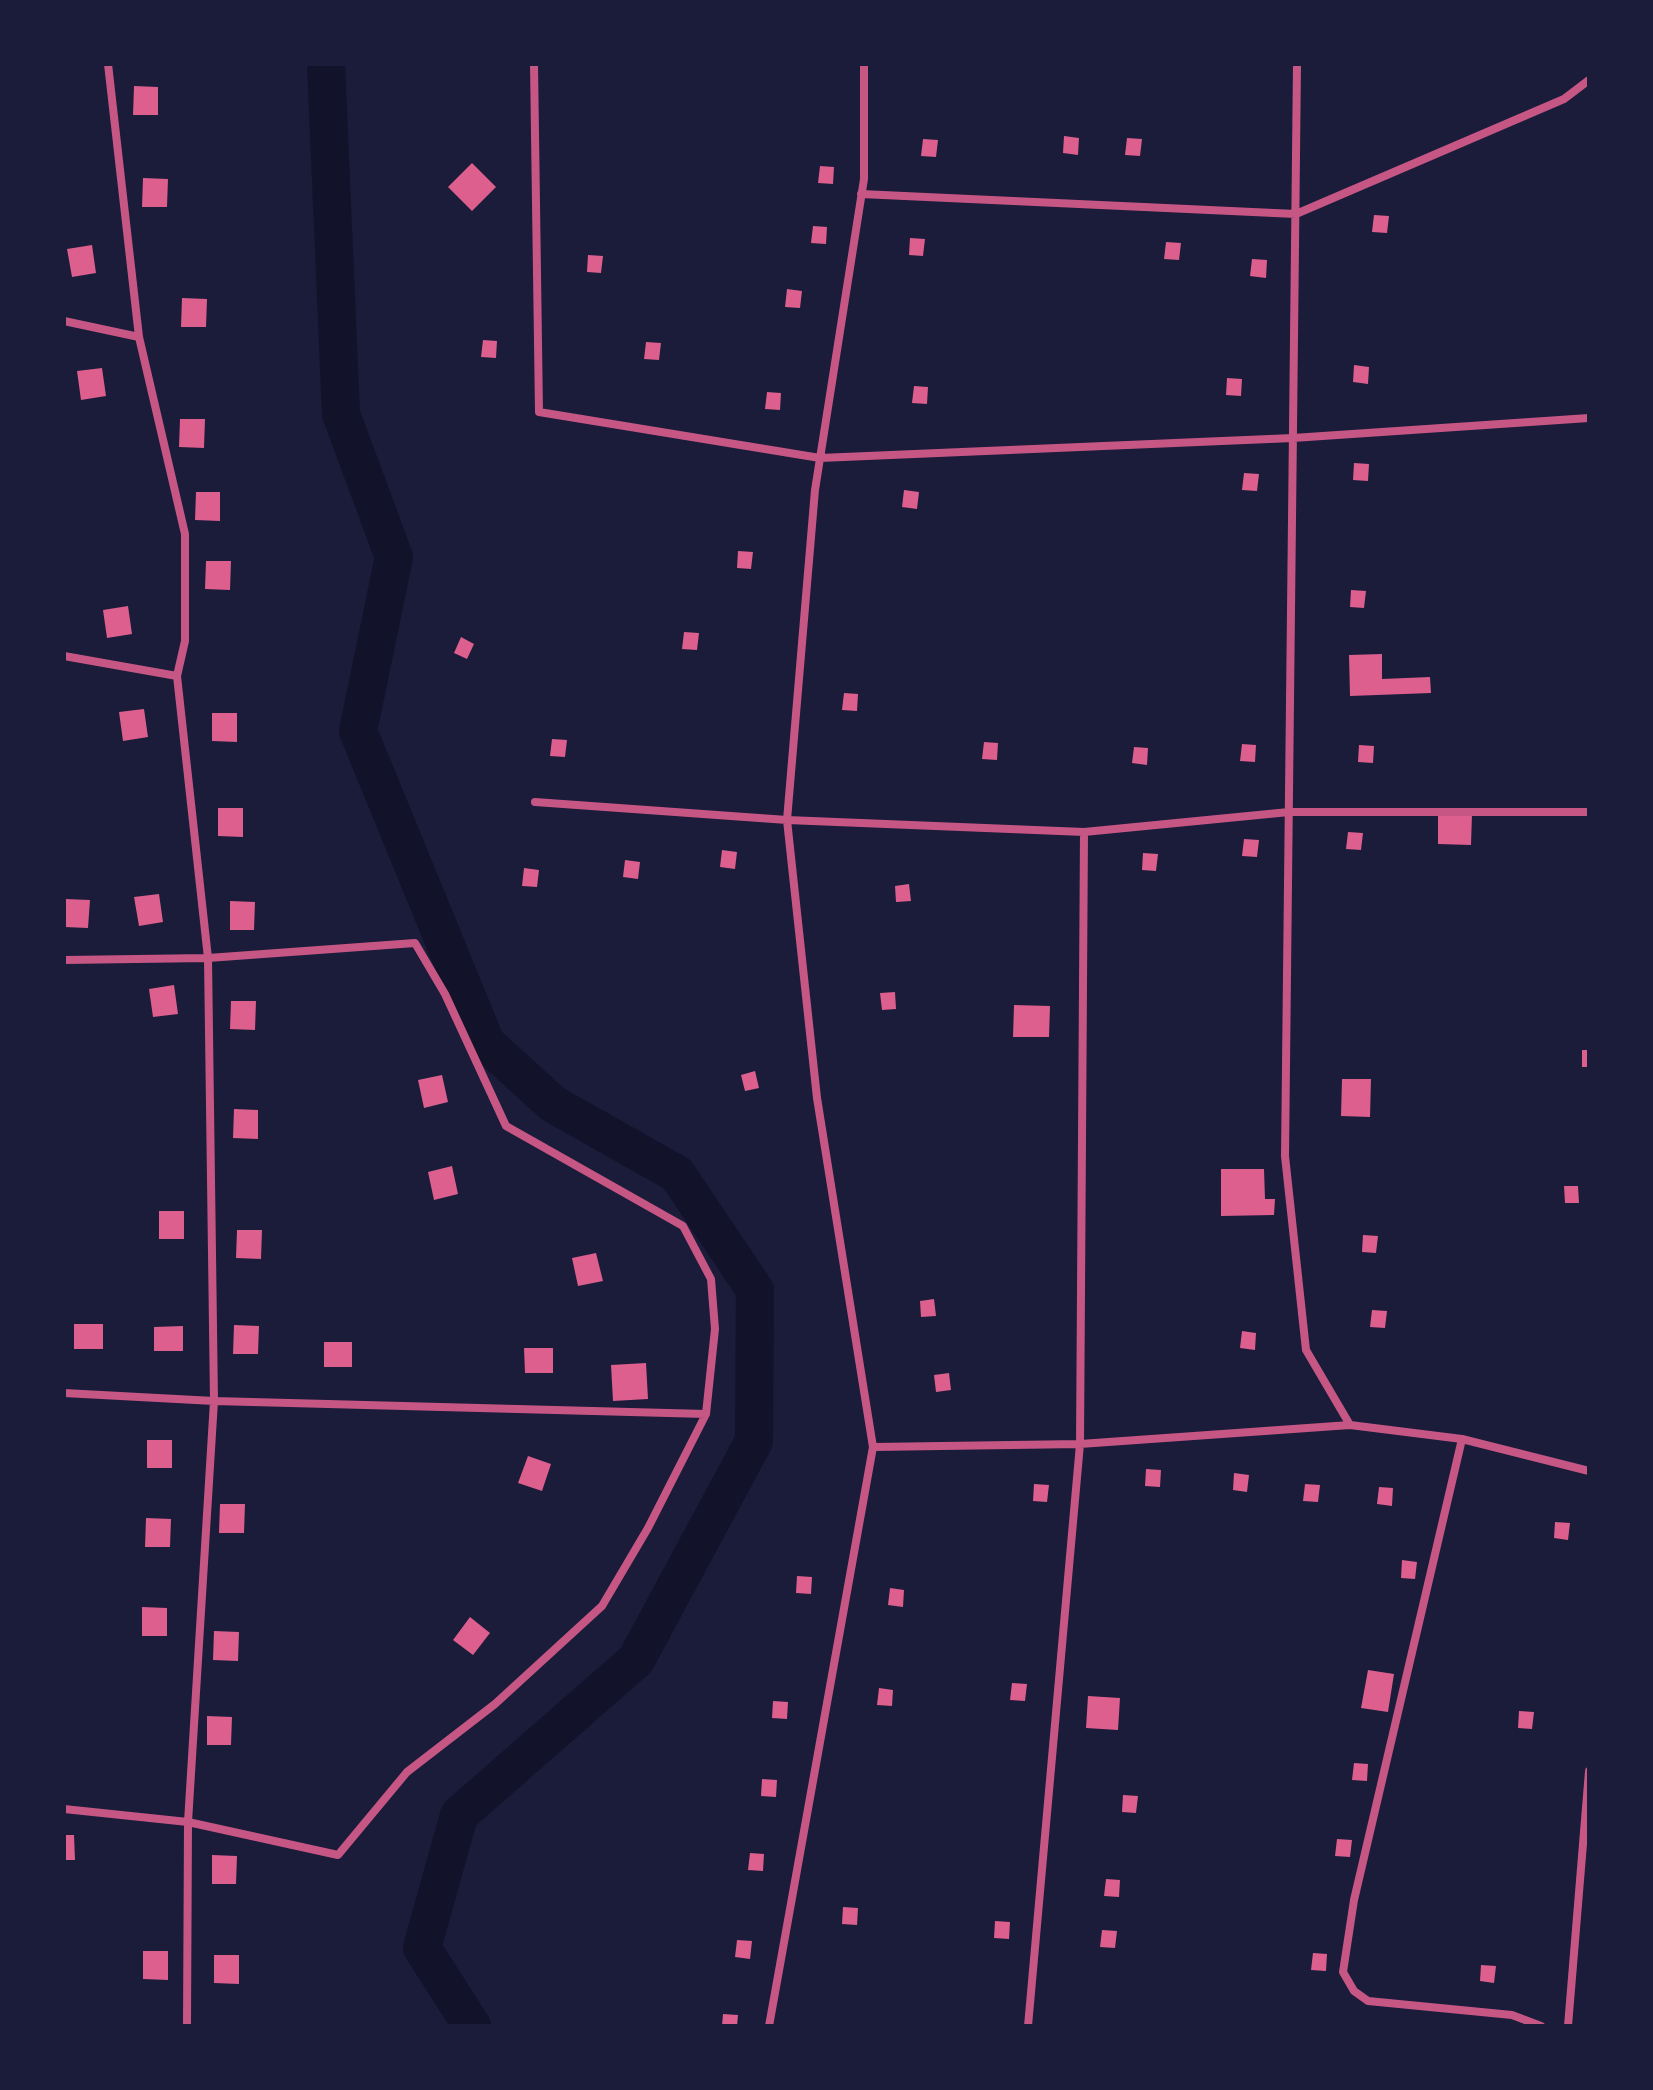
<!DOCTYPE html>
<html>
<head>
<meta charset="utf-8">
<style>
  body { margin:0 }
  #map { position:relative; width:1653px; height:2090px; overflow:hidden; background:#1b1b3a; font-family:"PT Sans",sans-serif }
  canvas { display:block }
  .frame { position:absolute; inset:0; border:66px solid #1b1b3a; pointer-events:none }
</style>
</head>
<body>
<div id="map">
<canvas width="1653" height="2090"></canvas>
<div class="frame"></div>
</div>
<script>
const context = document.querySelector('canvas').getContext('2d');
context.lineJoin = 'round';
const shape = rows => new Path2D(rows.map(r => 'M' + r).join(''));
function strokePath(path, color, width, dash) { context.strokeStyle = color; context.lineWidth = width; context.lineCap = dash ? 'butt' : 'round'; context.setLineDash(dash || []); context.stroke(path); }
function fill(path, color) { context.fillStyle = color; context.fill(path, 'evenodd'); }
strokePath(shape([
  [326,64,341,414,394,557,358,731,486,1043,553,1104,677,1174,755,1290,754,1441,636,1660,459,1815,422,1948,472,2026]
]), '#12122b', 38);
fill(shape([
  [134,86,158,87,158,115,133,115],
  [1064,136,1079,138,1078,155,1063,153],
  [1127,138,1142,139,1140,156,1125,155],
  [923,139,938,140,936,157,921,156],
  [472,163,496,187,472,211,448,187],
  [820,166,834,167,833,184,818,183],
  [143,178,168,179,167,207,142,207],
  [1374,215,1389,216,1387,233,1372,232],
  [813,226,827,227,826,244,811,243],
  [910,238,925,239,923,256,909,255],
  [1166,242,1181,243,1179,260,1164,259],
  [92,245,96,273,72,277,67,249],
  [588,255,603,256,601,273,587,272],
  [1252,259,1267,260,1266,278,1250,276],
  [787,289,802,291,800,308,785,307],
  [182,298,207,299,206,327,181,327],
  [483,340,497,341,496,358,481,357],
  [646,342,661,343,659,360,644,359],
  [1354,365,1369,367,1368,384,1353,382],
  [102,368,106,396,81,400,77,371],
  [1227,378,1242,379,1241,396,1226,395],
  [914,386,928,387,927,404,912,403],
  [767,392,781,393,780,410,765,409],
  [180,419,205,419,204,448,179,447],
  [1354,463,1369,464,1368,481,1353,480],
  [1244,473,1259,474,1257,491,1242,490],
  [904,490,919,492,917,509,902,507],
  [196,492,220,492,220,521,195,520],
  [738,551,753,552,751,569,737,568],
  [206,561,231,561,230,590,205,589],
  [1351,590,1366,591,1364,608,1350,607],
  [128,606,132,634,107,638,103,610],
  [684,632,699,633,697,650,682,649],
  [461,637,474,644,467,659,454,653],
  [1382,654,1382,679,1430,677,1431,693,1350,696,1349,655],
  [844,693,858,694,857,711,842,710],
  [144,709,148,737,123,741,119,712],
  [212,713,237,713,237,742,212,741],
  [552,739,567,740,565,757,550,756],
  [984,742,998,743,997,760,982,759],
  [1242,744,1256,745,1255,762,1240,761],
  [1359,745,1374,746,1373,763,1358,762],
  [1134,747,1148,748,1147,765,1132,763],
  [218,808,243,808,243,837,218,836],
  [1438,814,1472,814,1471,845,1438,844],
  [1348,832,1363,833,1361,850,1346,849],
  [1244,839,1259,840,1257,857,1242,856],
  [722,850,737,852,735,869,720,867],
  [1143,853,1158,854,1156,871,1142,870],
  [625,860,640,862,638,879,623,877],
  [524,868,539,870,537,887,522,886],
  [909,884,911,901,896,902,895,886],
  [159,894,163,922,139,926,134,897],
  [65,899,90,900,88,928,64,927],
  [230,901,255,902,254,930,230,930],
  [174,985,178,1014,153,1017,149,989],
  [895,992,896,1009,882,1010,880,993],
  [231,1001,256,1001,255,1030,230,1029],
  [1014,1005,1050,1006,1049,1037,1013,1037],
  [1582,1050,1589,1050,1589,1067,1582,1067],
  [755,1071,759,1088,745,1091,741,1075],
  [442,1075,448,1102,424,1108,418,1080],
  [1342,1079,1371,1079,1370,1117,1341,1116],
  [234,1109,258,1110,258,1139,233,1138],
  [452,1166,458,1194,434,1200,428,1172],
  [1221,1169,1264,1169,1265,1199,1275,1199,1274,1215,1221,1216],
  [1564,1186,1578,1186,1579,1203,1565,1203],
  [159,1211,184,1211,184,1239,159,1239],
  [237,1230,262,1230,261,1259,236,1258],
  [1363,1235,1378,1236,1376,1253,1362,1252],
  [596,1253,603,1281,578,1286,572,1258],
  [934,1299,936,1316,921,1317,920,1301],
  [1372,1310,1387,1311,1385,1328,1370,1327],
  [74,1324,103,1324,103,1349,74,1349],
  [234,1325,259,1326,258,1354,233,1354],
  [183,1326,183,1351,154,1351,154,1327],
  [1242,1331,1256,1333,1255,1350,1240,1348],
  [324,1342,352,1342,352,1367,324,1367],
  [524,1348,553,1348,553,1373,525,1373],
  [646,1363,648,1399,613,1401,611,1365],
  [949,1373,951,1390,936,1392,934,1375],
  [147,1440,172,1440,172,1468,147,1468],
  [528,1456,551,1464,542,1491,518,1483],
  [1146,1469,1161,1470,1160,1487,1145,1486],
  [1234,1473,1249,1475,1247,1492,1233,1490],
  [1034,1484,1049,1485,1047,1502,1033,1501],
  [1305,1484,1320,1485,1318,1502,1303,1501],
  [1379,1487,1393,1488,1392,1506,1377,1504],
  [220,1504,245,1504,244,1533,219,1533],
  [146,1518,171,1519,170,1547,145,1547],
  [1555,1522,1570,1523,1568,1540,1554,1538],
  [1402,1560,1417,1562,1415,1579,1401,1578],
  [797,1576,812,1577,811,1594,796,1593],
  [890,1588,904,1590,903,1607,888,1605],
  [142,1607,167,1608,167,1636,142,1636],
  [470,1617,490,1633,473,1655,453,1640],
  [214,1631,239,1632,238,1661,213,1660],
  [1368,1670,1394,1674,1388,1712,1361,1708],
  [1012,1683,1027,1684,1025,1701,1010,1700],
  [879,1688,893,1690,892,1706,877,1705],
  [1088,1696,1120,1698,1118,1730,1086,1728],
  [773,1701,788,1702,787,1719,772,1718],
  [1519,1711,1534,1712,1532,1729,1518,1728],
  [207,1716,232,1717,231,1745,207,1745],
  [1354,1763,1368,1764,1367,1781,1352,1780],
  [762,1779,777,1780,776,1797,761,1796],
  [1123,1795,1138,1796,1136,1813,1122,1812],
  [64,1835,74,1835,75,1860,64,1860],
  [1337,1839,1352,1840,1350,1857,1335,1856],
  [750,1853,764,1854,763,1871,748,1870],
  [212,1855,237,1856,236,1884,212,1884],
  [1106,1879,1120,1880,1119,1897,1104,1896],
  [843,1907,858,1908,857,1925,842,1924],
  [995,1921,1010,1922,1009,1939,994,1938],
  [1102,1930,1117,1931,1115,1948,1100,1947],
  [737,1940,752,1941,750,1959,735,1957],
  [143,1951,168,1951,168,1980,143,1979],
  [1313,1953,1327,1954,1326,1971,1311,1970],
  [214,1955,239,1955,239,1984,214,1983],
  [1481,1965,1496,1966,1494,1983,1480,1981],
  [723,2014,738,2015,737,2026,722,2026]
]), '#dd5f8e');
strokePath(shape([
  [108,64,139,337,185,534,185,641,177,676,208,958,214,1401,188,1822,187,2026],
  [534,64,539,412,820,458,1293,438,1589,418],
  [1297,64,1285,1156,1306,1350,1350,1425],
  [861,194,1296,214,1564,99,1589,80],
  [64,321,139,337],
  [64,656,177,676],
  [535,802,787,820,1084,832,1289,812,1589,812],
  [64,960,208,958,415,943,445,994,506,1126,683,1226,711,1279,715,1329,706,1414,648,1528,602,1606,495,1704,407,1772,338,1855,188,1822,64,1809],
  [64,1393,214,1401,706,1414],
  [1462,1439,1354,1900,1343,1972,1354,1991,1368,2001,1512,2015,1541,2026],
  [873,1447,1080,1444,1350,1425,1462,1439,1589,1471],
  [769,2026,873,1447,817,1098,787,820,815,490,864,179,864,64],
  [1028,2026,1080,1444,1084,832],
  [1568,2026,1589,1771]
]), '#c65784', 8);
</script>
</body>
</html>
